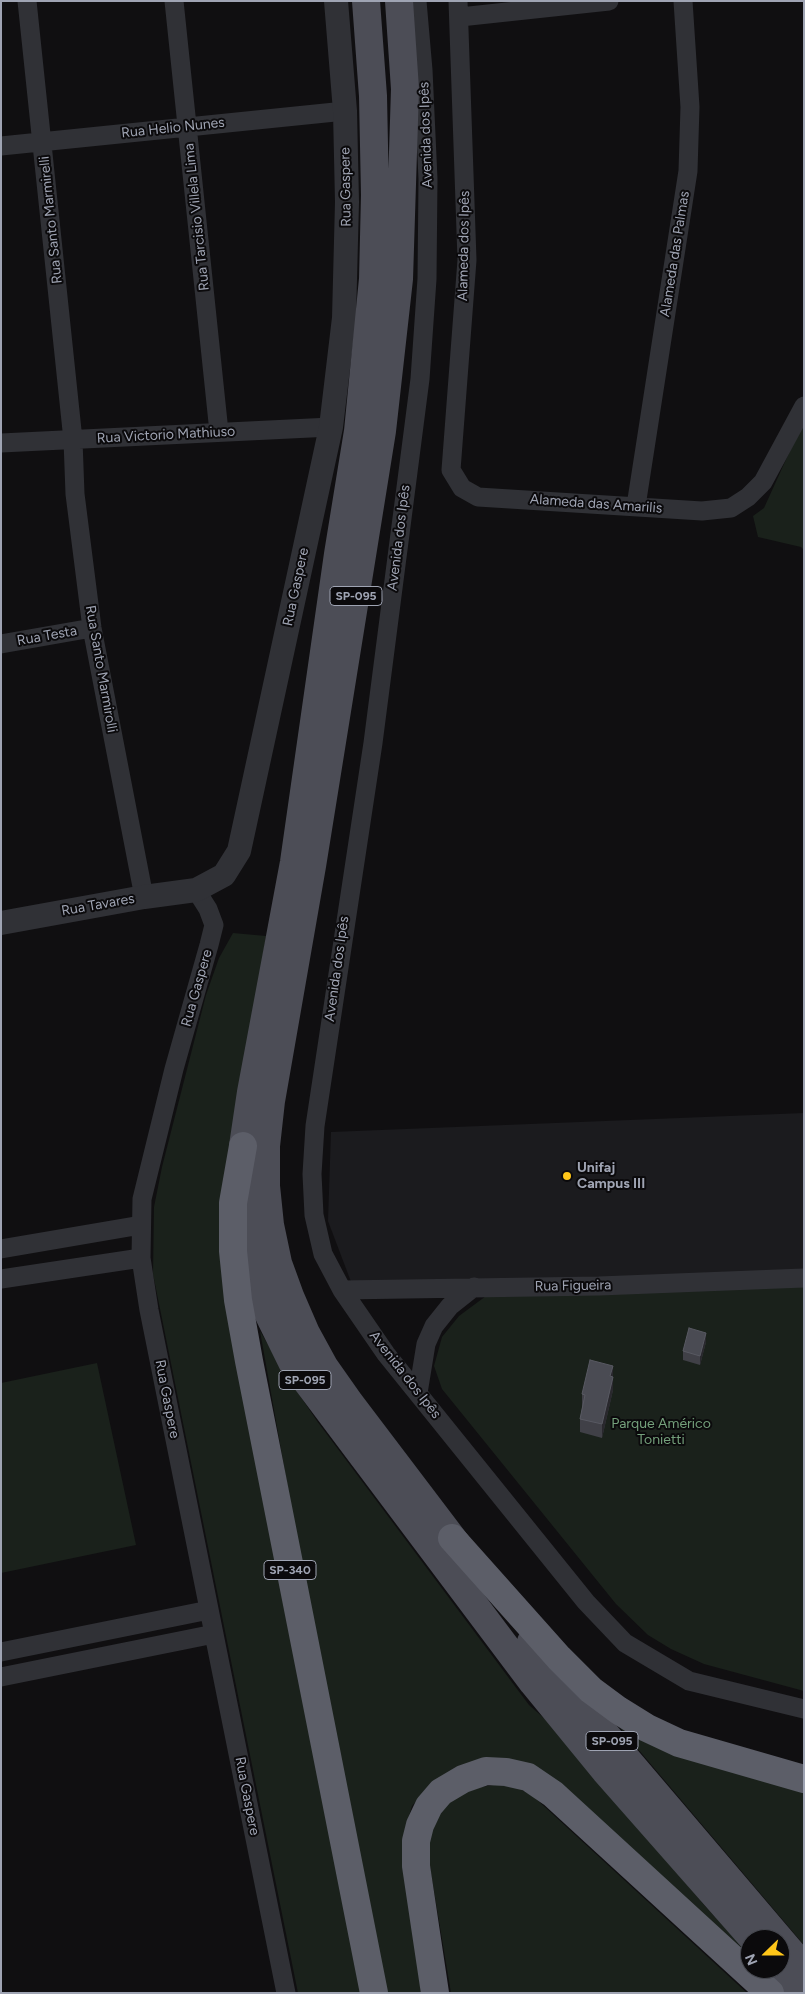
<!DOCTYPE html>
<html>
<head>
<meta charset="utf-8">
<style>
  body { margin:0 }
  #map { position:relative; width:805px; height:1994px; overflow:hidden; background:#100f11; font-family:Figtree,sans-serif }
  canvas { display:block }
  .frame { position:absolute; inset:0; border:2px solid #9fa4b3; pointer-events:none }
  .north { position:absolute; left:740px; top:1929px; width:50px; height:50px; box-sizing:border-box; background:#0b0a0c; border:1px solid #46484f; border-radius:50%; rotate:248deg; font-size:14px; font-weight:700; line-height:20px; text-align:center; color:#9fa4b3 }
  .north::after { content:''; display:block; margin:auto; width:18px; height:22px; background:#ffc619; clip-path:polygon(50% 0,100% 100%,50% 72%,0 100%) }
</style>
</head>
<body>
<div id="map">
<canvas width="805" height="1994"></canvas>
<div class="frame"></div>
<div class="north">N</div>
</div>
<script>
const context = document.querySelector('canvas').getContext('2d');
context.lineJoin = 'round';
function fill(path, color) { context.fillStyle = color; context.fill(path, 'evenodd'); }
const shape = rows => new Path2D(rows.map(r => 'M' + r).join(''));
function strokePath(path, color, width, dash) { context.strokeStyle = color; context.lineWidth = width; context.lineCap = dash ? 'butt' : 'round'; context.setLineDash(dash || []); context.stroke(path); }
function write(font, color, halo, rows, align = 'center') {
  context.font = font + ' Figtree,sans-serif'; context.lineWidth = 4; context.setLineDash([]); context.textBaseline = 'middle'; context.strokeStyle = halo; context.fillStyle = color; for (const [text, x, y, turn = 0] of rows) {
    context.save(); context.translate(x, y); context.rotate((+turn || 0) * Math.PI / 180); context.textAlign = isNaN(turn) ? turn : align; if (halo) context.strokeText(text, 0, 0); context.fillText(text, 0, 0); context.restore();
  }
}
fill(shape([
  [804,1113,804,1276,353,1287,328,1221,331,1132]
]), '#1b1b1e');
fill(shape([
  [804,420,804,550,801,547,758,537,753,516,764,508],
  [233,933,266,936,221,1217,363,1993,298,1993,153,1274,154,1207,162,1167,206,995,219,958],
  [804,1284,804,1691,704,1664,671,1649,648,1635,616,1604,442,1389,434,1366,442,1337,459,1316,486,1296],
  [260,1331,282,1369,317,1421,529,1705,554,1727,705,1906,750,1955,750,1964,551,1779,429,1786,412,1806,405,1829,408,1886,421,1993,382,1993,339,1776],
  [97,1363,136,1545,1,1573,1,1383],
  [610,1716,804,1789,804,1945],
  [499,1784,517,1787,534,1797,747,1993,451,1993,428,1855,429,1833,446,1803,462,1793,481,1787]
]), '#1a211b');
strokePath(shape([
  [27,1,73,440,75,494,92,628,144,897],
  [174,1,219,432],
  [417,1,423,70,428,179,427,279,420,379,373,743,315,1126,312,1174,314,1215,323,1254,342,1290,386,1354,586,1602,625,1643,689,1681,804,1709],
  [458,1,467,260,451,470,462,488,478,497,702,511,731,508,748,497,763,482,804,406],
  [460,17,609,1],
  [1,146,345,111],
  [1,443,331,427],
  [636,506,688,171,690,107,683,1],
  [1,644,92,628],
  [196,890,208,909,214,925,209,945,174,1069,142,1199,141,1258,149,1310,286,1993],
  [1,1249,141,1225],
  [1,1279,141,1258],
  [342,1290,599,1286,804,1278],
  [418,1393,426,1344,434,1326,450,1306,474,1287],
  [1,1652,209,1610],
  [1,1677,214,1634]
]), '#303136', 19);
strokePath(shape([
  [1,923,144,897,196,890,224,875,239,851,331,427,344,318,347,202,345,111,336,1]
]), '#303136', 24);
strokePath(shape([
  [366,1,373,96,375,195,373,279,358,431,338,554,294,862,251,1092,243,1146,245,1213,252,1257,264,1305,292,1362,533,1683,605,1771,753,1939],
  [399,1,405,89,399,279,382,431,312,866,271,1101,266,1146,266,1186,270,1225,278,1263,290,1296,306,1333,324,1366,350,1403,466,1556],
  [531,1642,557,1677,780,1939],
  [780,1939,804,1967],
  [779,1969,800,1993]
]), '#4c4d56', 28);
strokePath(shape([
  [243,1146,233,1203,233,1251,238,1300,249,1361,374,1993],
  [452,1538,559,1658,591,1690,618,1710,647,1728,679,1743,804,1779],
  [435,1993,416,1866,416,1841,420,1825,429,1806,441,1792,463,1779,486,1771,506,1772,528,1777,553,1794,770,1993]
]), '#5c5e68', 28);
fill(shape([
  [706,1342,700,1365,683,1360,683,1351],
  [613,1377,613,1390,602,1438,580,1432,580,1419,582,1408,582,1394]
]), '#404047');
fill(shape([
  [706,1333,706,1342,700,1365,700,1356],
  [613,1366,613,1379,610,1376],
  [613,1377,613,1390,602,1438,602,1424]
]), '#29282d');
const building = shape([
  [689,1328,706,1333,700,1356,683,1351,689,1328],
  [590,1360,613,1366,610,1376,613,1377,602,1424,580,1419,585,1395,582,1394,590,1360]
]);
fill(building, '#4a4b53');
strokePath(building, '#585962', 1);
for (const [x, y, r, color] of [
  [567,1176,5,"#ffc619"]
]) { const dot = new Path2D(); dot.arc(x, y, r, 0, 2 * Math.PI); context.fillStyle = color; context.fill(dot); strokePath(dot, '#0b0a0c', 2); }
for (const [x, y, w] of [
  [356,596,52],
  [305,1380,52],
  [290,1570,52],
  [612,1741,52]
]) { const box = new Path2D(); box.roundRect(x - w / 2, y - 9.5, w, 19, 4); context.fillStyle = '#0b0a0c'; context.fill(box); strokePath(box, '#9fa4b3', 1); }
write('bold 12px', '#9fa4b3', null, [
  ["SP-095",356,596],
  ["SP-095",305,1380],
  ["SP-340",290,1570],
  ["SP-095",612,1741]
]);
write('14px', '#9fa4b3', '#0b0a0c', [
  ["Rua Helio Nunes",173,128,-6],
  ["Avenida dos Ipês",426,135,-92],
  ["Rua Gaspere",346,187,-91],
  ["Rua Tarcisio Villela Lima",197,217,-96],
  ["Rua Santo Marmirelli",51,220,-96],
  ["Alameda dos Ipês",464,246,-89],
  ["Alameda das Palmas",675,254,-81],
  ["Rua Victorio Mathiuso",166,435,-3],
  ["Alameda das Amarilis",596,504,4],
  ["Avenida dos Ipês",399,538,-83],
  ["Rua Gaspere",296,587,-78],
  ["Rua Testa",47,636,-10],
  ["Rua Santo Marmirolli",101,669,80],
  ["Rua Tavares",98,905,-10],
  ["Avenida dos Ipês",337,969,-82],
  ["Rua Gaspere",197,988,-74],
  ["Rua Figueira",573,1286,-1],
  ["Avenida dos Ipês",405,1375,52],
  ["Rua Gaspere",167,1399,79],
  ["Rua Gaspere",247,1796,79]
]);
write('bold 14px', '#9fa4b3', '#0b0a0c', [
  ["Unifaj",577,1168],
  ["Campus III",577,1184]
], 'left');
write('14px', '#74a07b', '#0b0a0c', [
  ["Parque Américo",661,1424],
  ["Tonietti",661,1440]
]);
</script>
</body>
</html>
